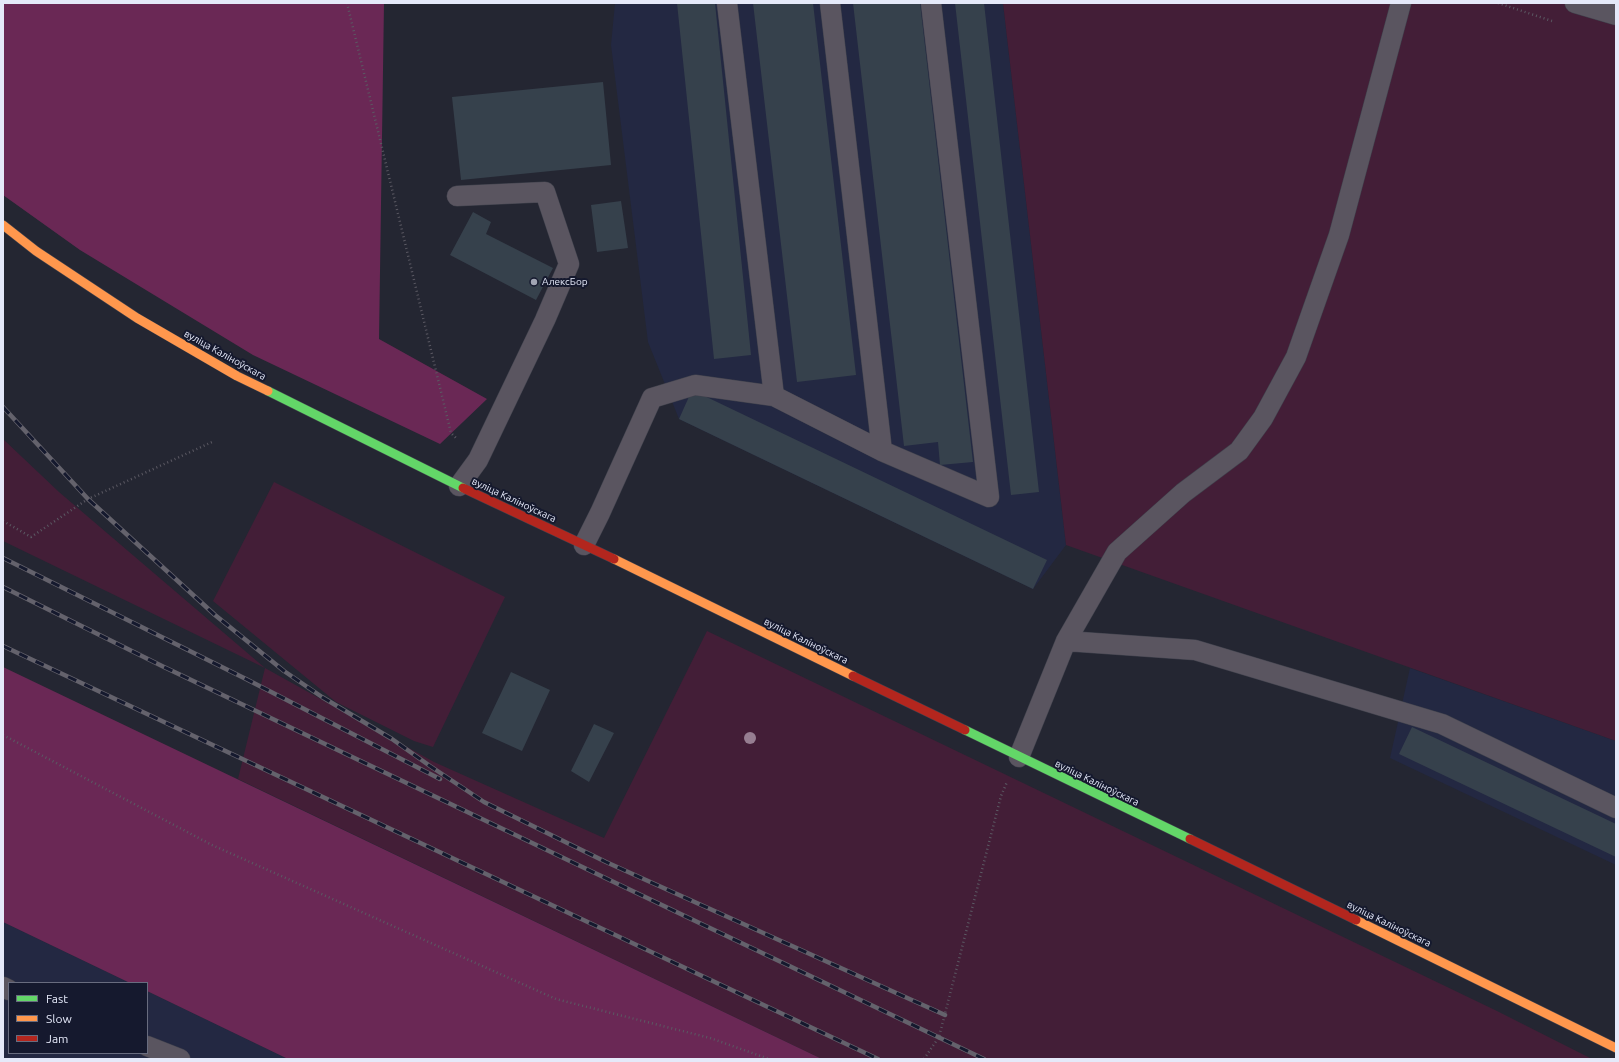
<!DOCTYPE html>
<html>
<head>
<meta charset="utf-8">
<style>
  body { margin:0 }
  #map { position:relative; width:1619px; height:1062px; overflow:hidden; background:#242632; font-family:Ubuntu,sans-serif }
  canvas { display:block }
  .frame { position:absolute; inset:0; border:4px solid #e5e9f9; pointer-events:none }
  .legend { position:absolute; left:8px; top:982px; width:140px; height:72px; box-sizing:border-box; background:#15192e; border:1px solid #686c7f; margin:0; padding:5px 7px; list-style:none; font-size:12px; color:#e5e9f9 }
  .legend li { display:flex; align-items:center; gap:8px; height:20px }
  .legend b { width:20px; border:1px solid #686c7f }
</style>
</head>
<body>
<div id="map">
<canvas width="1619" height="1062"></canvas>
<div class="frame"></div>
<ul class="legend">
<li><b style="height:5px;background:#63d668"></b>Fast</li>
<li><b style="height:5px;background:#ff974d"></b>Slow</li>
<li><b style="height:5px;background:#b3261e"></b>Jam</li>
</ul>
</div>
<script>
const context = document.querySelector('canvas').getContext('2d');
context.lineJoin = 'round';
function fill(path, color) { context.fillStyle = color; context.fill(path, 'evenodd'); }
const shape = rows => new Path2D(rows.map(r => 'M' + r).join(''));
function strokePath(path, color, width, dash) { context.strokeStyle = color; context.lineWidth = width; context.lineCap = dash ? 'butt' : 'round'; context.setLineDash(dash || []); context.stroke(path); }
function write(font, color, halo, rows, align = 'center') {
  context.font = font + ' Ubuntu,sans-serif'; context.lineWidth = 4; context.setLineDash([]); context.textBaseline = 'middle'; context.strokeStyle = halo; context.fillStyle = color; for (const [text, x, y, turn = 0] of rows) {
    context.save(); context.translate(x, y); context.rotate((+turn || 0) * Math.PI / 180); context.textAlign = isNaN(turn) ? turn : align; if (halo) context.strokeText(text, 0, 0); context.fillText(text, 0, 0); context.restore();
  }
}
fill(shape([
  [615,3,1003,3,1066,545,1033,589,679,419,648,342,611,45],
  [1410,668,1616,741,1616,865,1390,758],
  [3,922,130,983,9,983,9,1053,147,1053,147,991,288,1059,3,1059]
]), '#232842');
fill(shape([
  [1003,3,1616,3,1616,741,1066,545],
  [3,439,59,492,265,668,434,762,604,838,707,631,1497,1011,1592,1059,822,1059,238,779,265,668,3,541],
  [274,482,505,597,433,747,414,741,336,702,213,601]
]), '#431e37');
fill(shape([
  [3,3,384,3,379,339,487,399,440,444,253,355,80,250,3,195],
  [3,667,822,1059,288,1059,147,991,147,983,130,983,3,922]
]), '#6a2855');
fill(shape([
  [677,3,715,3,751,355,714,359],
  [753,3,813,3,856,375,797,382],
  [853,3,920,3,973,462,940,465,938,442,904,446],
  [955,3,984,3,1039,492,1011,495],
  [603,82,611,165,461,180,452,97],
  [621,201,628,248,597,252,591,205],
  [473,212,491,222,486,234,553,268,536,300,450,255],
  [692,390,1047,560,1033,589,679,419],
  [511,672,550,690,522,751,482,733],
  [594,724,614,733,589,782,571,771],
  [1412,727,1616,824,1616,857,1399,754]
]), '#36414c');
const lane = shape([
  [727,3,774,396],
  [830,3,882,451],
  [1575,3,1616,15],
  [457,196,545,192,569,264,545,320,478,460,459,486],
  [584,545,600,513,652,398,695,385,774,396,882,451,989,497,931,3],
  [1066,641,1195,650,1442,724,1616,808],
  [1019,757,1066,641,1117,552,1183,493,1239,451,1263,418,1296,357,1339,235,1401,3],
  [3,987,9,990],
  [147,1046,180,1059]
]);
const fast = shape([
  [268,391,463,488],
  [965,730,1190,839]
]);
const slow = shape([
  [3,225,36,251,137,318,237,376,268,391],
  [614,559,853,676],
  [1356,920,1616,1048]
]);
const jam = shape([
  [463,488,614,559],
  [853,676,965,730],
  [1190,839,1356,920]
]);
strokePath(lane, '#40424d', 21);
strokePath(fast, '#40424d', 10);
strokePath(slow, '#40424d', 10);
strokePath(jam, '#40424d', 10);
strokePath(shape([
  [347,3,451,433,457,439],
  [1498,3,1552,21],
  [3,521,31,537,88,499,212,442],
  [3,735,212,845,556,999,710,1038,769,1059],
  [924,1059,939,1037,1001,796,1007,782]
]), '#5b5963', 2.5, [1, 3]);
strokePath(lane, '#5a5560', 20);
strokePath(fast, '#63d668', 9);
strokePath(slow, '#ff974d', 9);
strokePath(jam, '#b3261e', 9);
const rail = shape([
  [3,407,88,499,215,615,284,671,322,697,392,739,430,766,484,802,606,862,945,1015],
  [3,558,246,679,440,779],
  [3,587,164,667,984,1059],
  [3,646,878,1059]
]);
strokePath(rail, '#64626c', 4.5);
strokePath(rail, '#15192e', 3, [9]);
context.fillStyle = '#967e91';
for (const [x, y] of [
  [750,738]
]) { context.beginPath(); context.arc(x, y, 6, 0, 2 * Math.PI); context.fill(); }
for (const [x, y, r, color] of [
  [534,282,4,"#a1a5b3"]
]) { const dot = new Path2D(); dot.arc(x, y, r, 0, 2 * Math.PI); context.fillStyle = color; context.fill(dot); strokePath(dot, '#15192e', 1.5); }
write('10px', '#e5e9f9', '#15192e', [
  ["АлексБор",542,282]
], 'left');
write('10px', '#e5e9f9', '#15192e', [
  ["вуліца Каліноўскага",225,355,29],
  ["вуліца Каліноўскага",514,500,25],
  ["вуліца Каліноўскага",806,641,26],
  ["вуліца Каліноўскага",1097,783,26],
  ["вуліца Каліноўскага",1389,924,26]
]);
</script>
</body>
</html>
